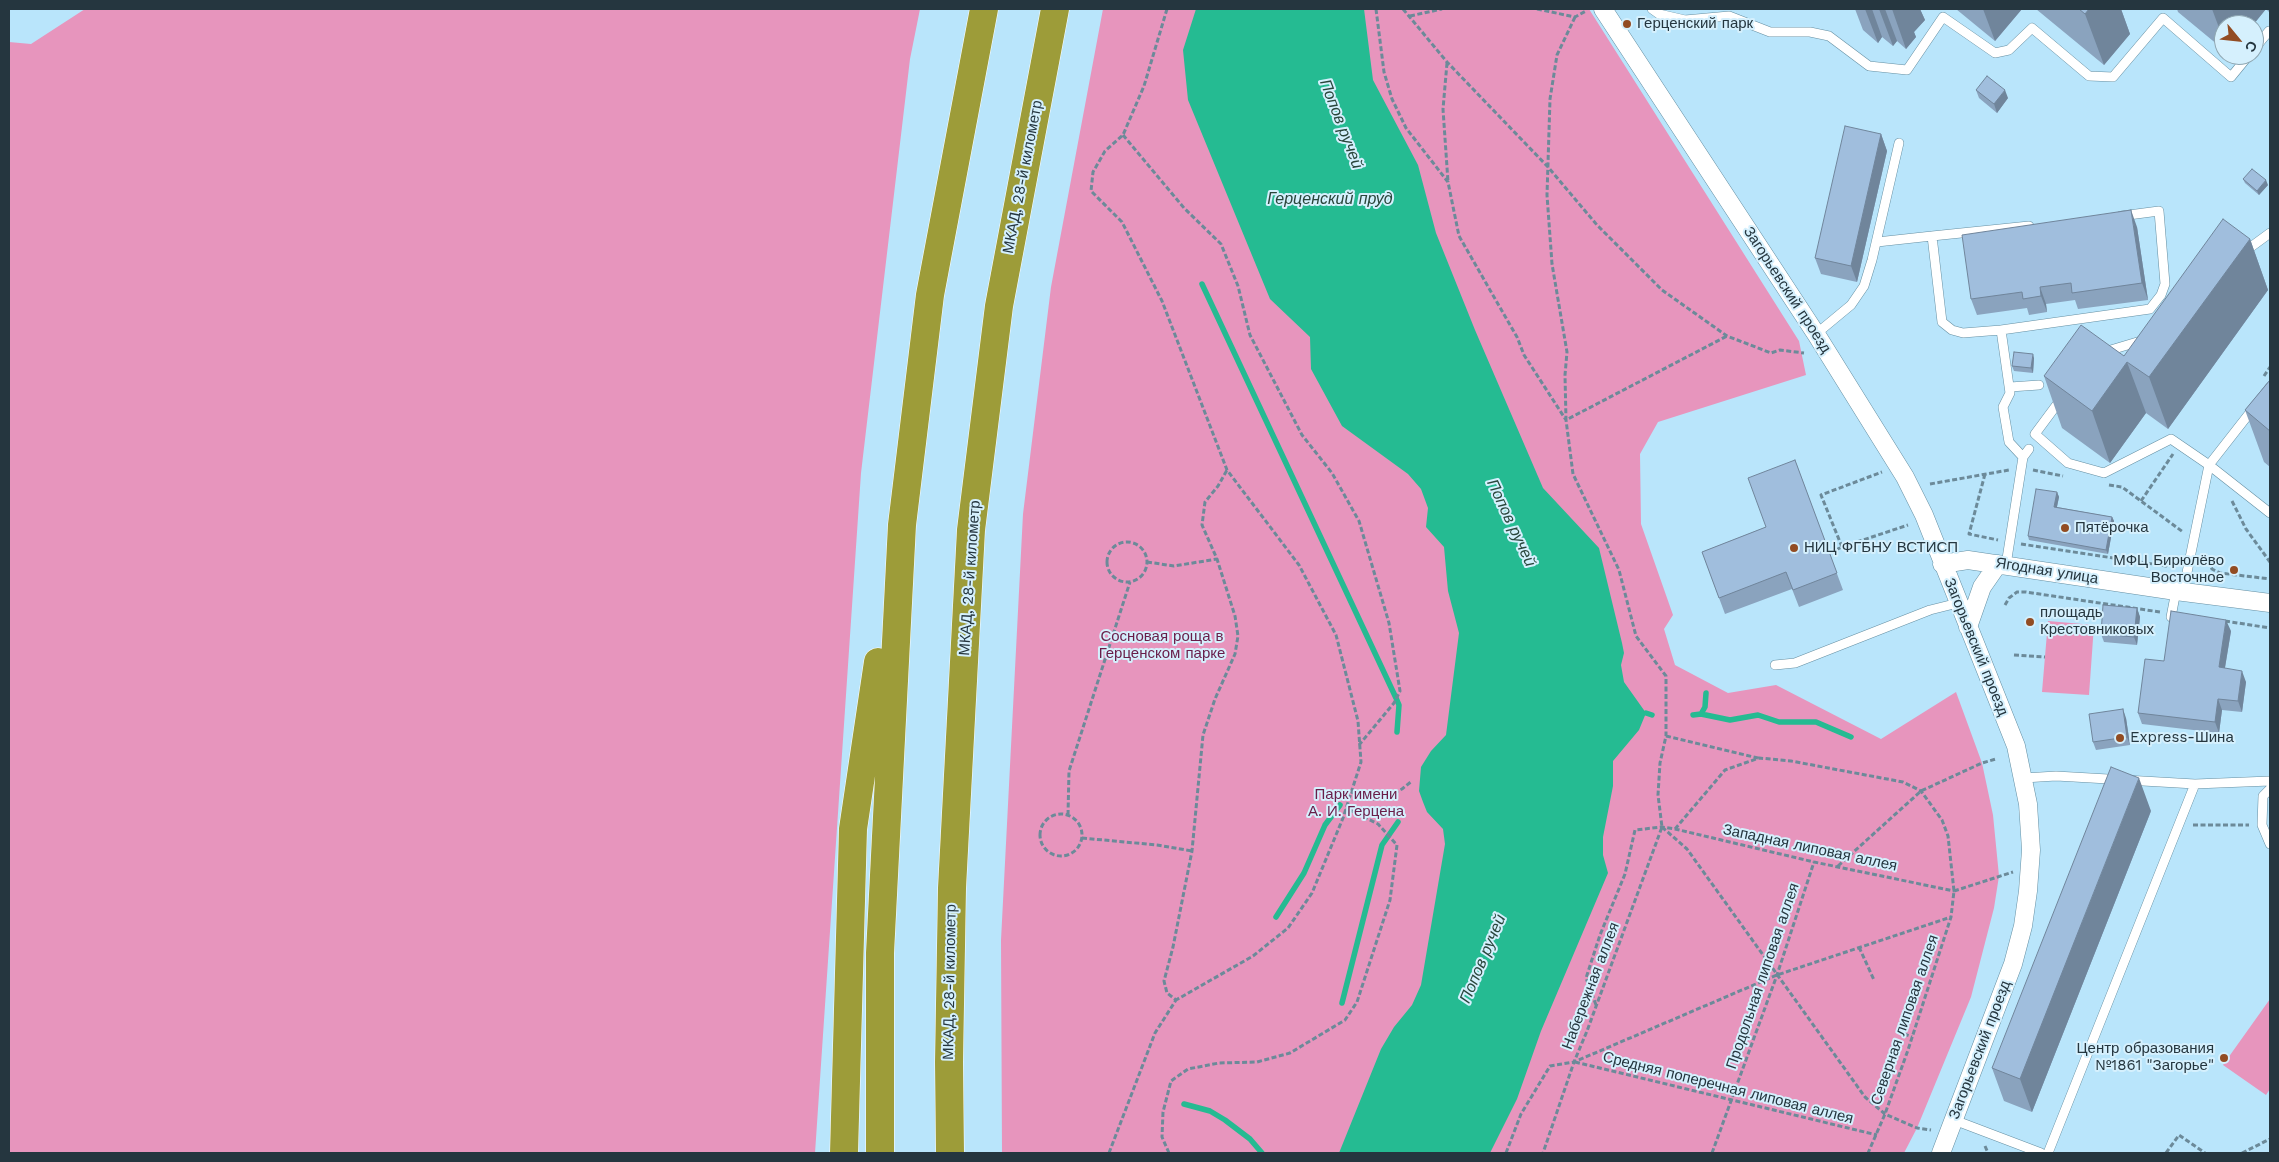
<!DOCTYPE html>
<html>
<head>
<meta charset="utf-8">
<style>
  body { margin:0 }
  #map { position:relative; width:2279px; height:1162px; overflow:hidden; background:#b9e5fb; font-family:"Work Sans",sans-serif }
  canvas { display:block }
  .frame { position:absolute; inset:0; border:10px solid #25363f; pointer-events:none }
  .north { position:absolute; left:2214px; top:15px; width:50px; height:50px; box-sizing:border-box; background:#d5f0fd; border:1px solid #8fa6b1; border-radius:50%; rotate:118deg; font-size:14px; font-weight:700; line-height:20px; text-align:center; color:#25363f }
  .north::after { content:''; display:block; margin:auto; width:18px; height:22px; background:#924c23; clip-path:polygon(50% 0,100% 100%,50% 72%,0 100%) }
</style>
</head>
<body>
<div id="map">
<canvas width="2279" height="1162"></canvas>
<div class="frame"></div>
<div class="north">С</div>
</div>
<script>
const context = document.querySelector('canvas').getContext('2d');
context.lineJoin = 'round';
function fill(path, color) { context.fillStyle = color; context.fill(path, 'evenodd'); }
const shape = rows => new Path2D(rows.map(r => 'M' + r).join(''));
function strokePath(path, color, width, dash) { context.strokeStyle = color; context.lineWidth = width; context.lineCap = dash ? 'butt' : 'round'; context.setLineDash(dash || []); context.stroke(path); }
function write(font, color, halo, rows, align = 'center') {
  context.font = font + ' "Work Sans",sans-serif'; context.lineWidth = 4; context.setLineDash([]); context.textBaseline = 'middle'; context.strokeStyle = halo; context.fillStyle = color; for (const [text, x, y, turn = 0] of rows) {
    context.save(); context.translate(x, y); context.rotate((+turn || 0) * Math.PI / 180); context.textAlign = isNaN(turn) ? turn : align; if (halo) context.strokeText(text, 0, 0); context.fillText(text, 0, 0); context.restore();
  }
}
fill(shape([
  [85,9,920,9,910,59,861,473,815,1153,9,1153,9,42,31,44],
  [1103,9,1589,9,1799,341,1806,375,1658,422,1640,454,1641,524,1673,615,1664,629,1675,665,1728,693,1776,685,1881,739,1956,692,1982,763,1993,815,1999,876,1994,908,1971,997,1917,1128,1904,1153,1002,1153,1001,940,1023,514,1051,287],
  [2048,621,2094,625,2089,695,2042,692],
  [2270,999,2270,1089,2266,1095,2223,1065]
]), '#e795bd');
fill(shape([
  [1196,9,1364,9,1373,80,1418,165,1436,233,1475,330,1543,488,1599,548,1622,643,1624,653,1621,665,1624,682,1646,713,1639,730,1613,761,1613,786,1603,837,1603,855,1608,873,1541,1031,1517,1099,1490,1153,1339,1153,1381,1049,1394,1027,1412,1005,1421,985,1445,844,1443,829,1427,812,1423,802,1419,791,1421,767,1431,751,1446,735,1459,633,1448,591,1444,547,1426,527,1428,508,1421,489,1408,474,1342,426,1311,369,1310,337,1270,299,1188,100,1183,50]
]), '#25bb92');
strokePath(shape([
  [1202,284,1396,698,1399,705,1397,732],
  [1646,713,1652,715],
  [1701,714,1730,720,1758,715,1779,722,1816,722,1851,737],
  [1693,715,1701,714,1705,707,1706,693],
  [1276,917,1304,873,1325,825,1340,805],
  [1342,1003,1382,845,1398,822],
  [1184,1104,1210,1111,1225,1120,1250,1139,1262,1153]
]), '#25bb92', 5.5);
const lane = shape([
  [1652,9,1659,14,1685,20,1729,16,1770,32,1810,32,1829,36,1869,66,1907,70,1943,17,1995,53,2009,50,2032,28,2089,76,2113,77,2163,18,2231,77,2249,55],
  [2254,49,2269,31,2270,32],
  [1877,242,1932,236],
  [2244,252,2270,233],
  [2001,330,2150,309,2161,295,2165,284,2159,211,2121,216],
  [1816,334,1851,305,1864,286,1872,260,1899,143],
  [2104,352,2144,340],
  [2010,387,2039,385],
  [2061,399,2035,434,2068,463,2104,473,2171,439,2209,465,2270,513],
  [2023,457,2029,449],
  [2006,565,2023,457,2009,442,2003,407,2010,393,2001,330,1963,333,1952,330,1942,322,1932,236,2029,226],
  [2183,592,2209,465,2270,387],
  [2171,617,2176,591],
  [1775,665,1795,663,1930,610,1958,603],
  [2024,778,2056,776,2195,784,2270,781],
  [2270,789,2263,796,2262,825,2270,844],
  [1954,1120,2041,1153],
  [2048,1153,2195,784]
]);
const street = shape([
  [1603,9,1816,334,1905,477,1924,515,2016,746,2028,804,2031,850,2028,891,2023,926,2013,964,1941,1153],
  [1942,564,1968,560,2176,591,2270,603],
  [1968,627,1982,587,1998,564]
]);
const highway = shape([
  [844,1153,853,829,878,662],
  [880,1153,880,953,902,525,930,295,984,9],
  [950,1153,949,1062,952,888,971,530,999,306,1055,9]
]);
strokePath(lane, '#658fa2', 10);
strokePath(street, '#658fa2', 19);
strokePath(highway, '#fff', 29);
strokePath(shape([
  [1167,9,1144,86,1123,135,1105,151,1093,172,1091,191,1122,222,1162,301,1227,470,1299,565,1336,635,1358,721,1361,762,1343,818,1312,893,1288,928,1253,956,1176,1000],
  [1376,9,1384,72,1392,99,1406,128,1448,182,1459,236,1517,337,1524,355,1566,420,1573,474,1619,570,1636,636,1666,676,1666,736,1660,763,1658,795,1662,827,1587,1031,1574,1062,1543,1153],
  [1403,9,1447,62,1548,167,1597,225,1662,290,1727,336,1771,353,1780,350,1804,353],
  [1537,9,1575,17,1586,11],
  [1410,16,1442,9],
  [1575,17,1557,55,1550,99,1547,195,1552,264,1567,352,1565,375,1566,420,1727,336],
  [1447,63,1443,109,1448,182],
  [1123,135,1184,208,1221,244,1238,286,1250,335,1302,435,1332,473,1359,521,1389,623,1400,691,1394,703,1359,745],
  [2264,376,2270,367],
  [2033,470,2063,476],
  [1985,474,1969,534,1998,540],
  [1930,484,2009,470],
  [2109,485,2122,487,2183,532],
  [2141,501,2173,454],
  [2232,501,2246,529,2270,562],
  '1107 562a20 20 0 1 1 40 0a20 20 0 1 1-40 0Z',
  [2021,544,2166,566,2176,559],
  [1842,547,1821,495,1882,472],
  [1829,553,1842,547,1908,525],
  [2205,554,2212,569,2220,573,2270,579],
  [1147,562,1174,566,1217,559],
  [2005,605,2009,598,2017,592,2026,592,2160,612],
  [2225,621,2270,628],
  [2014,655,2045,657],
  [1666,736,1758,758],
  [1351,792,1374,799,1384,798,1402,789,1412,781],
  '1040 835a21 21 0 1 1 42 0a21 21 0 1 1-42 0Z',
  [1068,815,1069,771,1130,582],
  [2193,825,2249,825],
  [1662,827,1687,849,1865,1097,1885,1114,1917,1128,1931,1130],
  [1675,829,1725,770,1759,758,1791,761,1903,782,1921,791,1942,820,1948,836,1954,891,1951,917,1908,1050,1885,1114,1868,1153],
  [1082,838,1157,845,1192,851],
  [1838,866,1921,791,1982,763,1996,759],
  [1954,891,2013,872],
  [1859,947,1874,980],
  [1596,1005,1586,978,1600,935,1625,874,1635,830,1662,827,1675,829,1814,862,1954,891],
  [1897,1031,1912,1037],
  [1575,1062,1877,1135],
  [1985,1146,1988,1153],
  [1109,1153,1155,1033,1176,1000,1167,993,1164,981,1173,947,1192,851,1203,735,1215,699,1235,654,1238,636,1235,616,1217,559,1202,525,1205,502,1218,486,1227,470],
  [1169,1153,1162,1137,1163,1112,1171,1081,1188,1069,1219,1063,1257,1062,1290,1053,1345,1020,1357,1002,1390,900,1397,845,1378,824,1346,808],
  [1506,1153,1521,1114,1550,1066,1574,1062,1777,975,1951,917],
  [1712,1153,1777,975,1814,862],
  [2166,1153,2179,1135,2205,1153],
  [2242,1153,2270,1139]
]), '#6c8a99', 3, [5, 2.5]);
strokePath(lane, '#fff', 9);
strokePath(street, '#fff', 18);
strokePath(highway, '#9d9c39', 28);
fill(shape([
  [1855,9,1920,9,1925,20,1914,32,1916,37,1906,49,1897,41,1893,46,1882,37,1878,43,1863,30],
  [1956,9,2022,9,1995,41],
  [2036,9,2121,9,2130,34,2104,65],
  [2177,9,2270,9,2270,13,2266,9,2253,25,2224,25,2224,50,2178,12],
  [1976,90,2008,98,1997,113,1979,98],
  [1881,134,1887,151,1857,282,1821,274,1815,258],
  [2243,179,2268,185,2259,195,2245,183],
  [2137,227,2148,300,2078,309,2075,300,2046,304,2047,312,2029,315,2027,308,1977,315,1971,299],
  [2250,239,2268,290,2168,429,2146,413,2110,463,2062,428,2044,376,2124,356],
  [2034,358,2033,373,2014,371,2012,366],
  [2270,380,2270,467,2264,462,2245,410],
  [1795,460,1843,590,1799,607,1792,589,1725,614,1702,552,1766,527],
  [2057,492,2059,497,2057,507,2112,517,2114,521,2108,554,2029,540,2028,536],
  [2137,608,2140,617,2137,645,2104,642,2101,634],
  [2231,631,2225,668,2246,682,2242,712,2222,710,2219,733,2142,724,2138,713,2164,661],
  [2126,718,2130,745,2096,750,2093,742],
  [2151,811,2032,1112,2004,1101,1992,1068]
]), '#8aa3be');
fill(shape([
  [1865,9,1872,9,1882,37,1878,43],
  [1879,9,1885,9,1897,41,1893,46],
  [1892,9,1920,9,1925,20,1914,32,1916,37,1906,49],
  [1983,9,2022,9,1995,41],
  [2089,9,2121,9,2130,34,2104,65,2085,14],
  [2212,9,2266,9,2253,25,2224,25,2224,41],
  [2005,90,2008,98,1997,113,1994,104],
  [1881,134,1887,151,1857,282,1851,266],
  [2266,180,2268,185,2259,195,2257,191],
  [2131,210,2137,227,2148,300,2142,283],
  [2250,239,2268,290,2168,429,2149,377],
  [2040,287,2046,304,2047,312,2041,296],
  [2033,354,2034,358,2033,373,2031,368],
  [2127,362,2146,413,2110,463,2092,411],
  [2057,492,2059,497,2056,511,2054,507],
  [2112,517,2114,521,2108,554,2106,550],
  [2137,608,2140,617,2137,645,2134,637],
  [2226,620,2231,631,2223,679,2219,667],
  [2242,671,2246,682,2242,712,2238,701],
  [2218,699,2222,710,2219,733,2215,722],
  [2123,709,2126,718,2130,745,2127,737],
  [2139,778,2151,811,2032,1112,2020,1079]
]), '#70859b');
const building = shape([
  [2079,9,2089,9,2085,14,2079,9],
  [1987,76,2005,90,1994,104,1976,90,1987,76],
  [1845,126,1881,134,1851,266,1815,258,1845,126],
  [2252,169,2266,180,2257,191,2243,179,2252,169],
  [2131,210,2142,283,2072,293,2071,283,2040,287,2041,296,2023,299,2022,292,1971,299,1962,235,2131,210],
  [2223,219,2250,239,2149,377,2127,362,2092,411,2044,376,2081,325,2124,356,2223,219],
  [2014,352,2033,354,2031,368,2012,366,2014,352],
  [2270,380,2270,431,2245,410,2270,380],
  [1795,460,1837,573,1793,590,1786,572,1719,598,1702,552,1766,527,1748,478,1795,460],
  [2036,489,2057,492,2054,507,2112,517,2106,550,2028,536,2036,489],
  [2103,605,2137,608,2134,637,2101,634,2103,605],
  [2171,611,2226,620,2219,667,2242,671,2238,701,2218,699,2215,722,2138,713,2145,659,2164,661,2171,611],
  [2123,709,2127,737,2093,742,2089,714,2123,709],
  [2111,767,2139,778,2020,1079,1992,1068,2111,767]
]);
fill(building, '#a0bedd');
strokePath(building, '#70859b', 1);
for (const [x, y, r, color] of [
  [1627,24,5,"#924c23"],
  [2065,528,5,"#924c23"],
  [1794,548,5,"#924c23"],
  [2234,570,5,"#924c23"],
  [2030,622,5,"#924c23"],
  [2120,738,5,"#924c23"],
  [2224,1058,5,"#924c23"]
]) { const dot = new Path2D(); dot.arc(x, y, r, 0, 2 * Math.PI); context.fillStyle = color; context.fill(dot); strokePath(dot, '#d5f0fd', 2); }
write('15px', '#25363f', '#d5f0fd', [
  ["Герценский парк",1637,24],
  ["Пятёрочка",2075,528],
  ["НИЦ ФГБНУ ВСТИСП",1804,548],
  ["МФЦ Бирюлёво",2224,561,"right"],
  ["Восточное",2224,578,"right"],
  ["площадь",2040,613],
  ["Крестовниковых",2040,630],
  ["Express-Шина",2130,738],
  ["Центр образования",2214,1049,"right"],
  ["№1861 \"Загорье\"",2214,1066,"right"]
], 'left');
write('15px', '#25363f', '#d5f0fd', [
  ["МКАД, 28-й километр",1023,177,-79],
  ["Загорьевский проезд",1787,290,57],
  ["Ягодная улица",2047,571,9],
  ["МКАД, 28-й километр",970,578,-86],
  ["Загорьевский проезд",1976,647,68],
  ["Западная липовая аллея",1810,848,12],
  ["Продольная липовая аллея",1763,976,-71],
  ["МКАД, 28-й километр",950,982,-89],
  ["Набережная аллея",1591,986,-69],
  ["Северная липовая аллея",1905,1020,-71],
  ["Загорьевский проезд",1980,1050,-69],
  ["Средняя поперечная липовая аллея",1728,1088,14]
]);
write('15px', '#691d49', '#d5f0fd', [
  ["Сосновая роща в",1162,637],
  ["Герценском парке",1162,654],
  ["Парк имени",1356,795],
  ["А. И. Герцена",1356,812]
]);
write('italic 16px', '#2a463c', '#d5f0fd', [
  ["Попов ручей",1341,124,69],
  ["Герценский пруд",1330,199],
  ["Попов ручей",1511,523,65],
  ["Попов ручей",1483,959,-67]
]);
</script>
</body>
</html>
